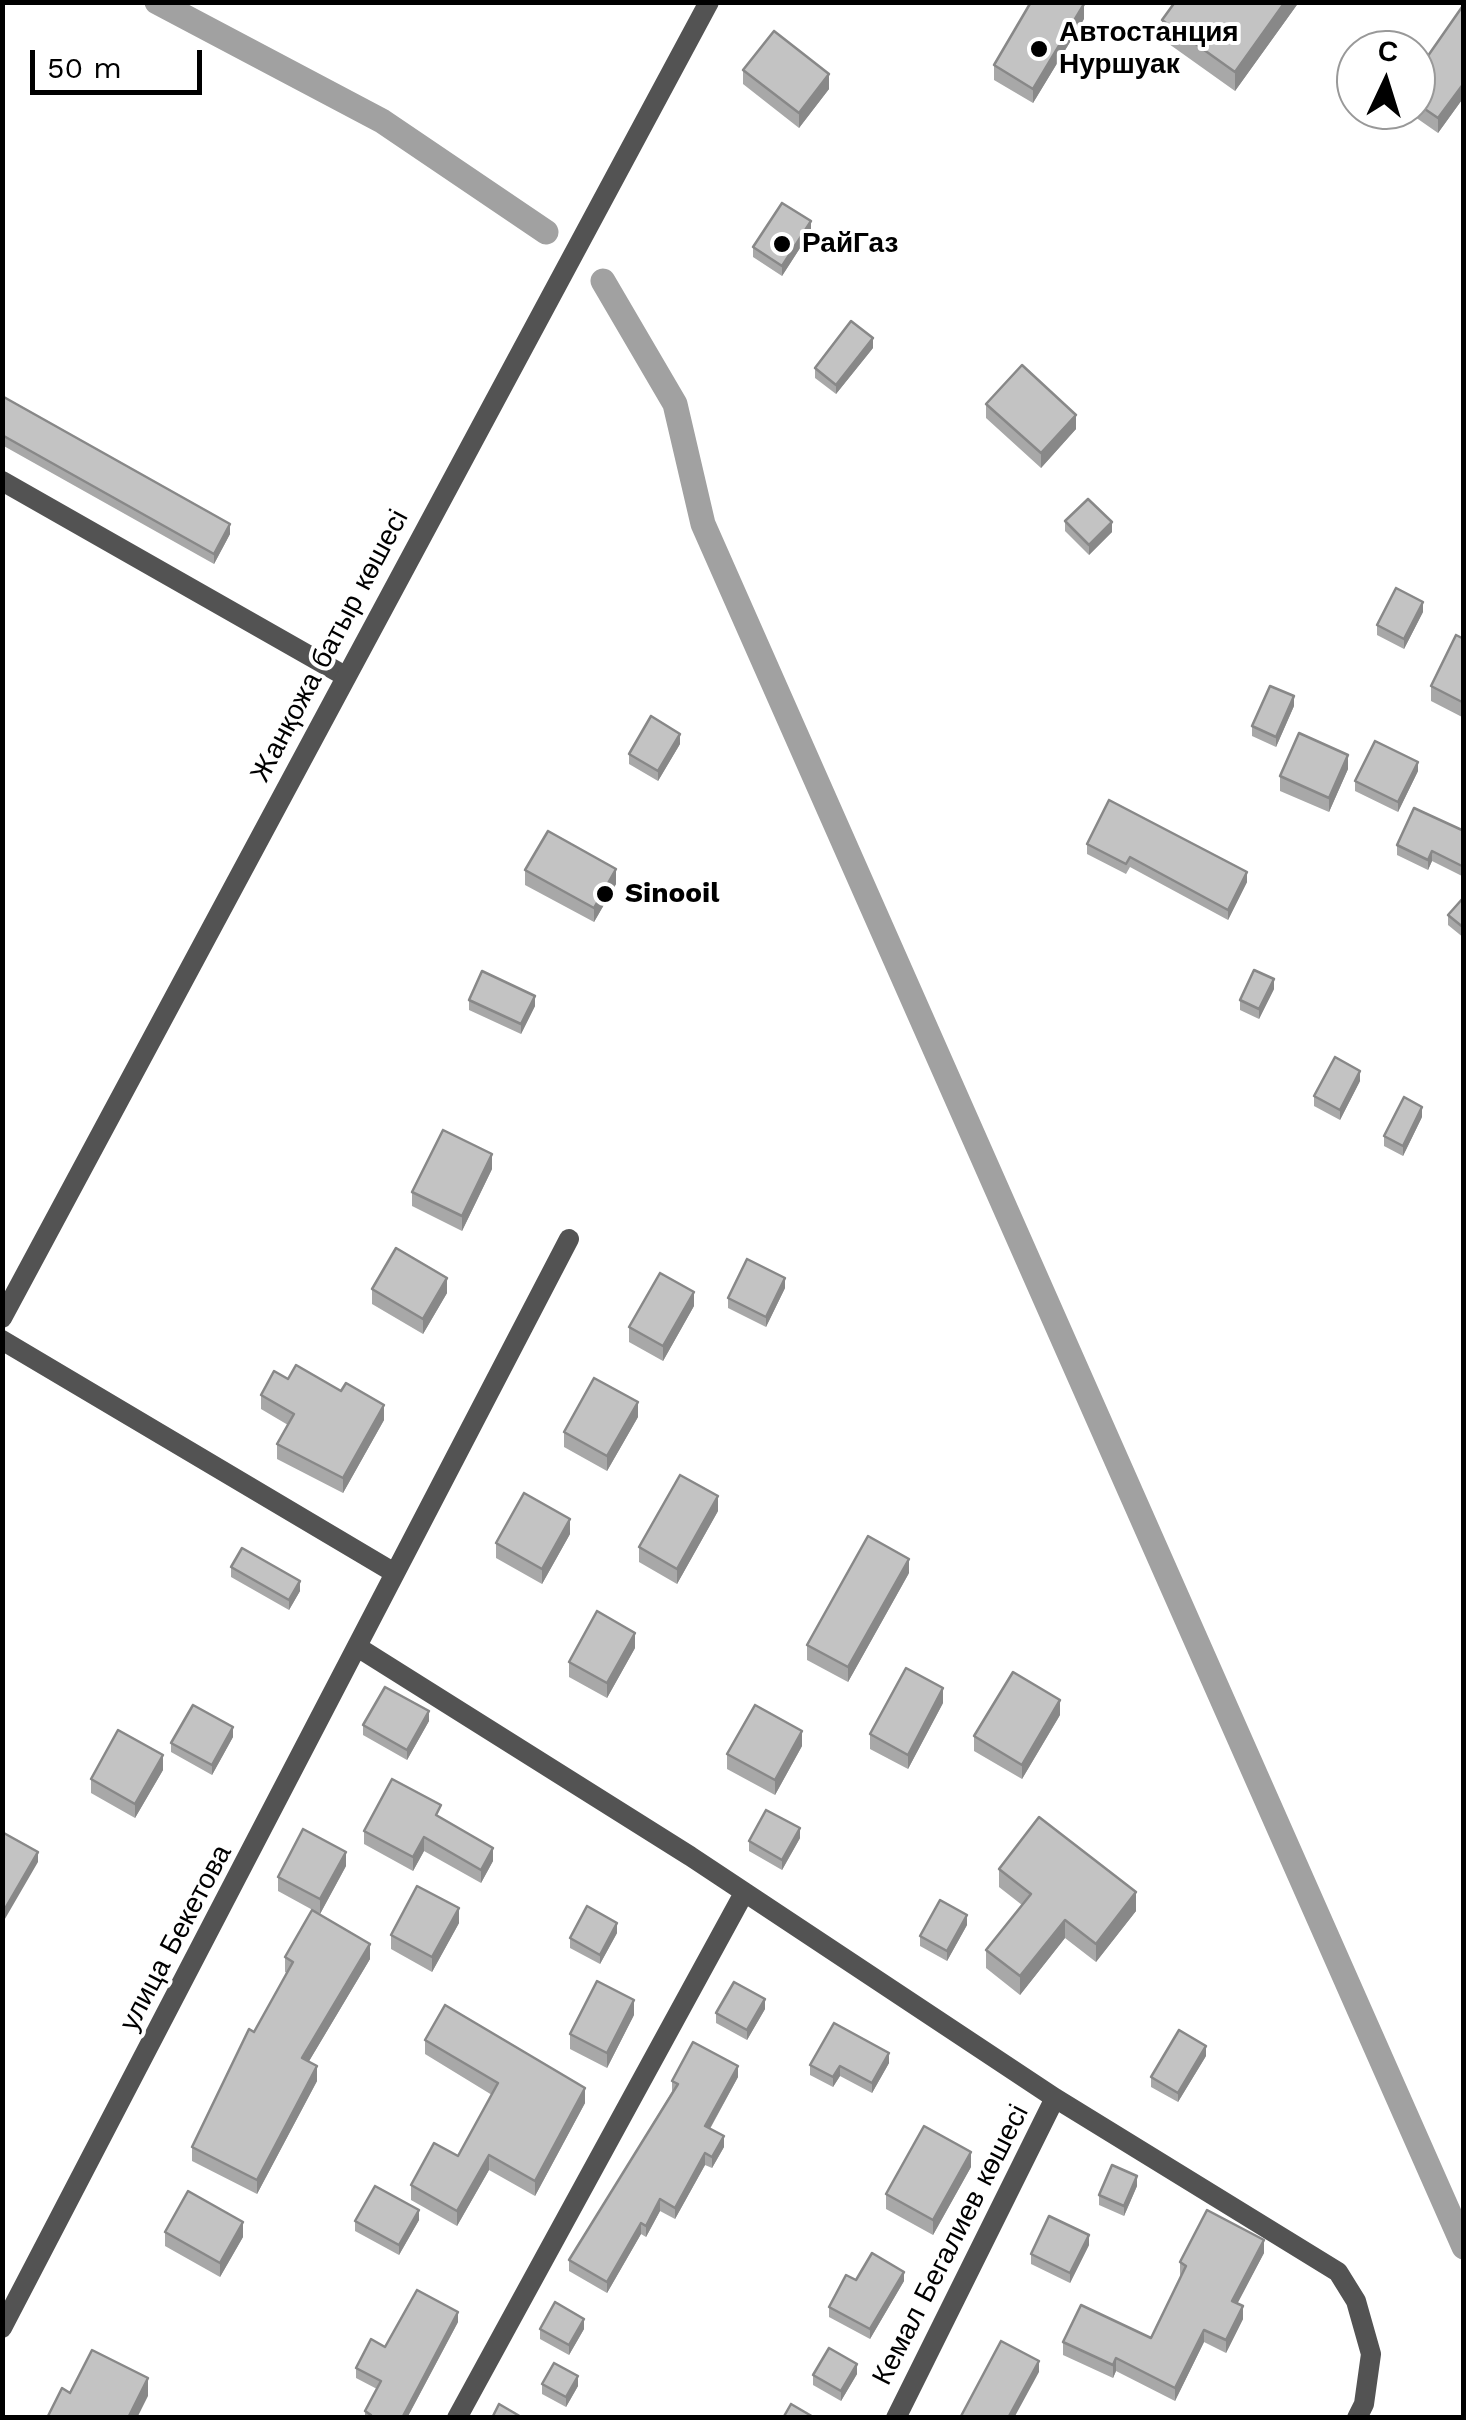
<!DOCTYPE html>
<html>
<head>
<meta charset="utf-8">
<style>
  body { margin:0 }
  #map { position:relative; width:1466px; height:2420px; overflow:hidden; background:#fff; font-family:"Work Sans",sans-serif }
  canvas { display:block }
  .frame { position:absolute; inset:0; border:5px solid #000; pointer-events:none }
  .north { position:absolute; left:1336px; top:30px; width:100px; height:100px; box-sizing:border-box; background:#fff; border:2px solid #999; border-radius:50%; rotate:4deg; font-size:28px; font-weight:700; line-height:40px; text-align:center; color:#000 }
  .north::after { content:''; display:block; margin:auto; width:35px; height:45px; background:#000; clip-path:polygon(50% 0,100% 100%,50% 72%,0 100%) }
  .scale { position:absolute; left:30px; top:50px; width:172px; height:45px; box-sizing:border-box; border:5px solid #000; border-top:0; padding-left:12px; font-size:30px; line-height:35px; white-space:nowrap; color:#000; -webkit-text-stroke:8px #fff; paint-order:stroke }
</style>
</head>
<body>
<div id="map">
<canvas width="1466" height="2420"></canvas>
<div class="frame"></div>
<div class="north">С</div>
<div class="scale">50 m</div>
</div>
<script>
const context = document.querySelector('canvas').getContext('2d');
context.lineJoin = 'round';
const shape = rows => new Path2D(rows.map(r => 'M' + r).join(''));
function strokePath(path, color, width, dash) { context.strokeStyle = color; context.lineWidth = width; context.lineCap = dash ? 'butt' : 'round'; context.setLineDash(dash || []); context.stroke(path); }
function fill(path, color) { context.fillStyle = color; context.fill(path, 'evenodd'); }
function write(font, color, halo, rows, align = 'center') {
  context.font = font + ' "Work Sans",sans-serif'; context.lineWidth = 8; context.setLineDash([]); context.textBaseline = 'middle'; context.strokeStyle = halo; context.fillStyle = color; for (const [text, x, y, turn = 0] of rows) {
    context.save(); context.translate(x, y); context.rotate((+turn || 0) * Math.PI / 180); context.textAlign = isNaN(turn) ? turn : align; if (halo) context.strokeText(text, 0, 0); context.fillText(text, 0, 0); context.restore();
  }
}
strokePath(shape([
  [157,2,382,121,546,232],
  [603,281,675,404,703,524,1464,2247]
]), '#a1a1a1', 25);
strokePath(shape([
  [2,481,345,676],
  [2,1340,393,1572],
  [359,1648,690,1856,1055,2098,1338,2272,1356,2301,1371,2354,1364,2404,1357,2418],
  [2,2328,569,1239],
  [457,2418,744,1893],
  [896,2418,1055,2098]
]), '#535353', 20);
strokePath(shape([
  [2,1318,709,2]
]), '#535353', 20);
fill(shape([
  [1175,2,1299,2,1235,91,1162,39,1162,20],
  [1464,8,1464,97,1438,133,1405,110,1416,110,1416,73],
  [1084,19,1033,103,994,80,994,65],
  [743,70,829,89,799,128,743,84],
  [811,231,782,276,753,257,753,247],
  [873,348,836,394,815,378,815,368],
  [2,396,230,534,214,564,2,445],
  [986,404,1076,429,1041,468,986,418],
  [1065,521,1112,532,1089,555,1065,531],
  [1423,612,1404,649,1377,635,1377,625],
  [1464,639,1464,718,1431,701,1431,686],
  [1294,706,1276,747,1252,736,1252,726],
  [680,744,658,781,629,764,629,754],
  [1348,769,1329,812,1280,791,1280,776],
  [1418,771,1398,812,1355,791,1355,781],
  [1464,831,1464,877,1432,861,1428,870,1397,855,1397,845],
  [1087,844,1247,882,1228,920,1130,867,1126,874,1087,854],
  [525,870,616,884,594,922,525,885],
  [1464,897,1464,938,1448,925,1448,915],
  [1274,989,1259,1019,1240,1010,1240,1000],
  [469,1000,535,1006,521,1034,469,1010],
  [1360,1081,1340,1120,1314,1106,1314,1096],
  [1422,1117,1403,1156,1384,1146,1384,1136],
  [492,1169,462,1231,412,1206,412,1192],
  [785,1288,766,1327,728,1308,728,1298],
  [372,1289,447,1293,423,1334,372,1304],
  [694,1306,663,1361,629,1342,629,1327],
  [288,1379,384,1420,343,1493,277,1459,277,1444,288,1425,261,1409,261,1395],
  [638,1417,607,1471,564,1447,564,1432],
  [718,1511,677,1584,639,1562,639,1547],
  [570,1534,542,1584,496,1558,496,1543],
  [231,1567,300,1591,289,1610,231,1577],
  [909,1573,848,1682,807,1660,807,1645],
  [635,1648,607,1698,569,1677,569,1662],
  [943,1703,908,1769,870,1749,870,1734],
  [1060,1715,1022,1779,974,1751,974,1736],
  [429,1721,407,1760,363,1735,363,1725],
  [233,1737,212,1775,171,1752,171,1743],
  [802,1746,775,1795,727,1769,727,1754],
  [163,1770,135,1818,91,1793,91,1779],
  [441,1819,493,1861,481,1883,424,1851,413,1871,364,1844,364,1831],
  [800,1838,782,1870,749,1851,749,1841],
  [346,1866,320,1914,278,1891,278,1877],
  [999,1869,1136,1911,1096,1962,1065,1938,1020,1995,986,1968,986,1950,1022,1905,999,1887],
  [459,1923,432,1972,391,1949,391,1935],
  [967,1925,947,1961,920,1946,920,1936],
  [617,1933,600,1964,570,1948,570,1938],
  [285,1957,370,1959,309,2061,317,2081,257,2194,192,2161,192,2147,287,1973,285,1972],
  [765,2009,747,2040,716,2023,716,2013],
  [634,2015,607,2068,570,2049,570,2034],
  [425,2040,585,2103,535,2196,489,2170,457,2226,411,2200,411,2185,458,2156,492,2095,425,2054],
  [1206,2056,1178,2102,1151,2087,1151,2077],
  [889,2063,872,2093,840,2076,833,2087,810,2075,810,2065],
  [738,2077,710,2129,724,2147,712,2168,705,2165,675,2219,660,2211,646,2237,641,2234,607,2293,569,2271,569,2260,672,2092,672,2081],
  [971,2167,933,2235,886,2209,886,2194],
  [1137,2186,1124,2216,1099,2205,1099,2195],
  [419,2220,399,2255,355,2231,355,2221],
  [165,2232,243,2237,220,2277,165,2246],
  [1089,2245,1070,2283,1031,2264,1031,2254],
  [1264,2253,1237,2303,1243,2319,1226,2353,1204,2342,1175,2401,1116,2371,1113,2378,1063,2355,1063,2342,1151,2338,1181,2276,1180,2275,1180,2262],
  [856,2280,904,2281,870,2339,829,2317,829,2307],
  [458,2322,407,2418,365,2418,365,2411,377,2389,356,2378,356,2368,385,2347],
  [540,2329,584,2329,569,2355,540,2339],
  [857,2374,841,2401,813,2385,813,2375],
  [542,2384,578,2386,566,2407,542,2394]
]), '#a8a8a8');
fill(shape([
  [1285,2,1299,2,1235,91,1235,72],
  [1084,4,1084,19,1033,103,1033,89],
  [829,74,829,89,799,128,799,113],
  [1464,83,1464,97,1438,133,1438,118],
  [811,221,811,231,782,276,782,266],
  [873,338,873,348,836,394,836,385],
  [1076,415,1076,429,1041,468,1041,453],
  [1112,522,1112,532,1089,555,1089,545],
  [230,524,230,534,214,564,214,554],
  [1423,602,1423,612,1404,649,1404,639],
  [1294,696,1294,706,1276,747,1276,737],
  [680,734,680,744,658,781,658,771],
  [1348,755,1348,769,1329,812,1329,798],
  [1418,762,1418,771,1398,812,1398,802],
  [1432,851,1432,861,1428,870,1428,860],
  [616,869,616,884,594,922,594,908],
  [1247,872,1247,882,1228,920,1228,910],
  [1274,979,1274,989,1259,1019,1259,1009],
  [535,996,535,1006,521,1034,521,1024],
  [1360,1071,1360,1081,1340,1120,1340,1110],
  [1422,1107,1422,1117,1403,1156,1403,1146],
  [492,1154,492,1169,462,1231,462,1216],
  [447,1278,447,1293,423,1334,423,1319],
  [785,1278,785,1288,766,1327,766,1317],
  [694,1292,694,1306,663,1361,663,1346],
  [638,1402,638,1417,607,1471,607,1456],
  [384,1405,384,1420,343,1493,343,1478],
  [718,1496,718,1511,677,1584,677,1569],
  [570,1519,570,1534,542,1584,542,1569],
  [909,1559,909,1573,848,1682,848,1667],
  [300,1581,300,1591,289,1610,289,1600],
  [635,1633,635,1648,607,1698,607,1683],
  [943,1688,943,1703,908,1769,908,1755],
  [1060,1700,1060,1715,1022,1779,1022,1765],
  [429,1711,429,1721,407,1760,407,1750],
  [233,1727,233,1737,212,1775,212,1765],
  [802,1731,802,1746,775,1795,775,1780],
  [163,1755,163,1770,135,1818,135,1804],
  [800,1828,800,1838,782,1870,782,1860],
  [424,1837,424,1851,413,1871,413,1857],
  [493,1848,493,1861,481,1883,481,1870],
  [38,1852,38,1862,2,1924,2,1914],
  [346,1852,346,1866,320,1914,320,1899],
  [1136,1892,1136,1911,1096,1962,1096,1944],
  [459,1908,459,1923,432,1972,432,1957],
  [967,1915,967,1925,947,1961,947,1951],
  [1065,1920,1065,1938,1020,1995,1020,1976],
  [617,1923,617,1933,600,1964,600,1955],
  [370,1944,370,1959,302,2073,302,2058],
  [765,1999,765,2009,747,2040,747,2030],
  [634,2000,634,2015,607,2068,607,2053],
  [1206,2046,1206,2056,1178,2102,1178,2093],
  [889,2053,889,2063,872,2093,872,2083],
  [317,2066,317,2081,257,2194,257,2180],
  [738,2066,738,2077,705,2137,705,2126],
  [840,2066,840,2076,833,2087,833,2077],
  [585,2088,585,2103,535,2196,535,2181],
  [724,2136,724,2147,712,2168,712,2157],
  [971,2152,971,2167,933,2235,933,2220],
  [705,2153,705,2165,675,2219,675,2208],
  [489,2155,489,2170,457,2226,457,2211],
  [1137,2176,1137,2186,1124,2216,1124,2206],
  [660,2199,660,2211,646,2237,646,2226],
  [419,2210,419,2220,399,2255,399,2245],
  [243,2222,243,2237,220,2277,220,2263],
  [641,2223,641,2234,607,2293,607,2282],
  [1089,2235,1089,2245,1070,2283,1070,2273],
  [1264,2240,1264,2253,1232,2314,1232,2301],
  [904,2272,904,2281,870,2339,870,2329],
  [1243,2306,1243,2319,1226,2353,1226,2340],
  [458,2312,458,2322,407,2418,402,2418],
  [584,2319,584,2329,569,2355,569,2345],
  [1204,2330,1204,2342,1175,2401,1175,2388],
  [1116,2358,1116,2371,1113,2378,1113,2365],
  [1039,2361,1039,2372,1014,2418,1008,2418],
  [857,2364,857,2374,841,2401,841,2391],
  [578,2376,578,2386,566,2407,566,2397],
  [148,2378,148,2396,137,2418,128,2418]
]), '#888');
const building = shape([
  [1031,2,1081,2,1084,4,1033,89,994,65,1031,2],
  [1175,2,1285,2,1235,72,1162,20,1175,2],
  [1462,7,1464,8,1464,83,1438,118,1416,103,1416,73,1462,7],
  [774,31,829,74,799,113,743,70,774,31],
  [782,203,811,221,782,266,753,247,782,203],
  [851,321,873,338,836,385,815,368,851,321],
  [1022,365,1076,415,1041,453,986,404,1022,365],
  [2,396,230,524,214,554,2,435,2,396],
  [1088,499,1112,522,1089,545,1065,521,1088,499],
  [1396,588,1423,602,1404,639,1377,625,1396,588],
  [1456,635,1464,639,1464,703,1431,686,1456,635],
  [1270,686,1294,696,1276,737,1252,726,1270,686],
  [651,716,680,734,658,771,629,754,651,716],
  [1299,733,1348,755,1329,798,1280,776,1299,733],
  [1375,741,1418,762,1398,802,1355,781,1375,741],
  [1109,800,1247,872,1228,910,1130,857,1126,864,1087,844,1109,800],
  [1414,808,1464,831,1464,867,1432,851,1428,860,1397,845,1414,808],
  [548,831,616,869,594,908,525,870,548,831],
  [1464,897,1464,928,1448,915,1464,897],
  [1254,970,1274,979,1259,1009,1240,1000,1254,970],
  [482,971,535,996,521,1024,469,1000,482,971],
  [1335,1057,1360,1071,1340,1110,1314,1096,1335,1057],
  [1404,1097,1422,1107,1403,1146,1384,1136,1404,1097],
  [443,1130,492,1154,462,1216,412,1192,443,1130],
  [396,1248,447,1278,423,1319,372,1289,396,1248],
  [747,1259,785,1278,766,1317,728,1298,747,1259],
  [660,1273,694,1292,663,1346,629,1327,660,1273],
  [296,1365,341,1391,346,1383,384,1405,343,1478,277,1444,294,1414,261,1395,274,1371,288,1379,296,1365],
  [594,1378,638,1402,607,1456,564,1432,594,1378],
  [680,1475,718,1496,677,1569,639,1547,680,1475],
  [524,1493,570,1519,542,1569,496,1543,524,1493],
  [868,1536,909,1559,848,1667,807,1645,868,1536],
  [242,1548,300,1581,289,1600,231,1567,242,1548],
  [597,1611,635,1633,607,1683,569,1662,597,1611],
  [906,1668,943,1688,908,1755,870,1734,906,1668],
  [1013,1672,1060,1700,1022,1765,974,1736,1013,1672],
  [385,1687,429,1711,407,1750,363,1725,385,1687],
  [193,1705,233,1727,212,1765,171,1743,193,1705],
  [755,1705,802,1731,775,1780,727,1754,755,1705],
  [118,1730,163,1755,135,1804,91,1779,118,1730],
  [392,1779,441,1805,436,1815,493,1848,481,1870,424,1837,413,1857,364,1831,392,1779],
  [766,1810,800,1828,782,1860,749,1841,766,1810],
  [1039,1817,1136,1892,1096,1944,1065,1920,1020,1976,986,1950,1031,1894,999,1869,1039,1817],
  [303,1829,346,1852,320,1899,278,1877,303,1829],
  [2,1832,38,1852,2,1914,2,1832],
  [417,1886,459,1908,432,1957,391,1935,417,1886],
  [940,1900,967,1915,947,1951,920,1936,940,1900],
  [587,1906,617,1923,600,1955,570,1938,587,1906],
  [312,1910,370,1944,302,2058,317,2066,257,2180,192,2147,249,2029,254,2032,293,1962,285,1957,312,1910],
  [597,1981,634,2000,607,2053,570,2034,597,1981],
  [734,1982,765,1999,747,2030,716,2013,734,1982],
  [445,2005,585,2088,535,2181,489,2155,457,2211,411,2185,434,2143,458,2156,498,2083,425,2040,445,2005],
  [834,2023,889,2053,872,2083,840,2066,833,2077,810,2065,834,2023],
  [1179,2030,1206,2046,1178,2093,1151,2077,1179,2030],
  [693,2042,738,2066,705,2126,724,2136,712,2157,705,2153,675,2208,660,2199,646,2226,641,2223,607,2282,569,2260,678,2084,672,2081,693,2042],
  [924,2126,971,2152,933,2220,886,2194,924,2126],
  [1112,2165,1137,2176,1124,2206,1099,2195,1112,2165],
  [375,2186,419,2210,399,2245,355,2221,375,2186],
  [188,2191,243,2222,220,2263,165,2232,188,2191],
  [1207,2210,1264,2240,1232,2301,1243,2306,1226,2340,1204,2330,1175,2388,1116,2358,1113,2365,1063,2342,1081,2305,1151,2338,1186,2266,1180,2262,1207,2210],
  [1049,2216,1089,2235,1070,2273,1031,2254,1049,2216],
  [872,2253,904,2272,870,2329,829,2307,846,2275,856,2280,872,2253],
  [417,2290,458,2312,402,2418,370,2418,371,2415,365,2411,381,2381,356,2368,371,2339,385,2347,417,2290],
  [555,2302,584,2319,569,2345,540,2329,555,2302],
  [1001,2341,1039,2361,1008,2418,960,2418,1001,2341],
  [829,2348,857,2364,841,2391,813,2375,829,2348],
  [92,2350,148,2378,128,2418,47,2418,62,2388,70,2393,92,2350],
  [554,2363,578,2376,566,2397,542,2384,554,2363],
  [499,2404,523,2418,492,2418,499,2404],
  [791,2404,815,2418,783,2418,791,2404]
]);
fill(building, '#c3c3c3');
strokePath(building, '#888', 2.5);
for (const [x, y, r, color] of [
  [1039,49,10,"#000"],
  [782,244,10,"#000"],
  [605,894,10,"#000"]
]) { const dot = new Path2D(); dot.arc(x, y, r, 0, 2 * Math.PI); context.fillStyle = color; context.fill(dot); strokePath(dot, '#fff', 4); }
write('bold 28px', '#000', '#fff', [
  ["Автостанция",1059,33],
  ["Нуршуак",1059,65],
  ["РайГаз",802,244],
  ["Sinooil",625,894]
], 'left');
write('28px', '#000', '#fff', [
  ["Жанқожа батыр көшесі",330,646,-62],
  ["улица Бекетова",176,1938,-62],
  ["Кемал Бегалиев көшесі",951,2245,-63]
]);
</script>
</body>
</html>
